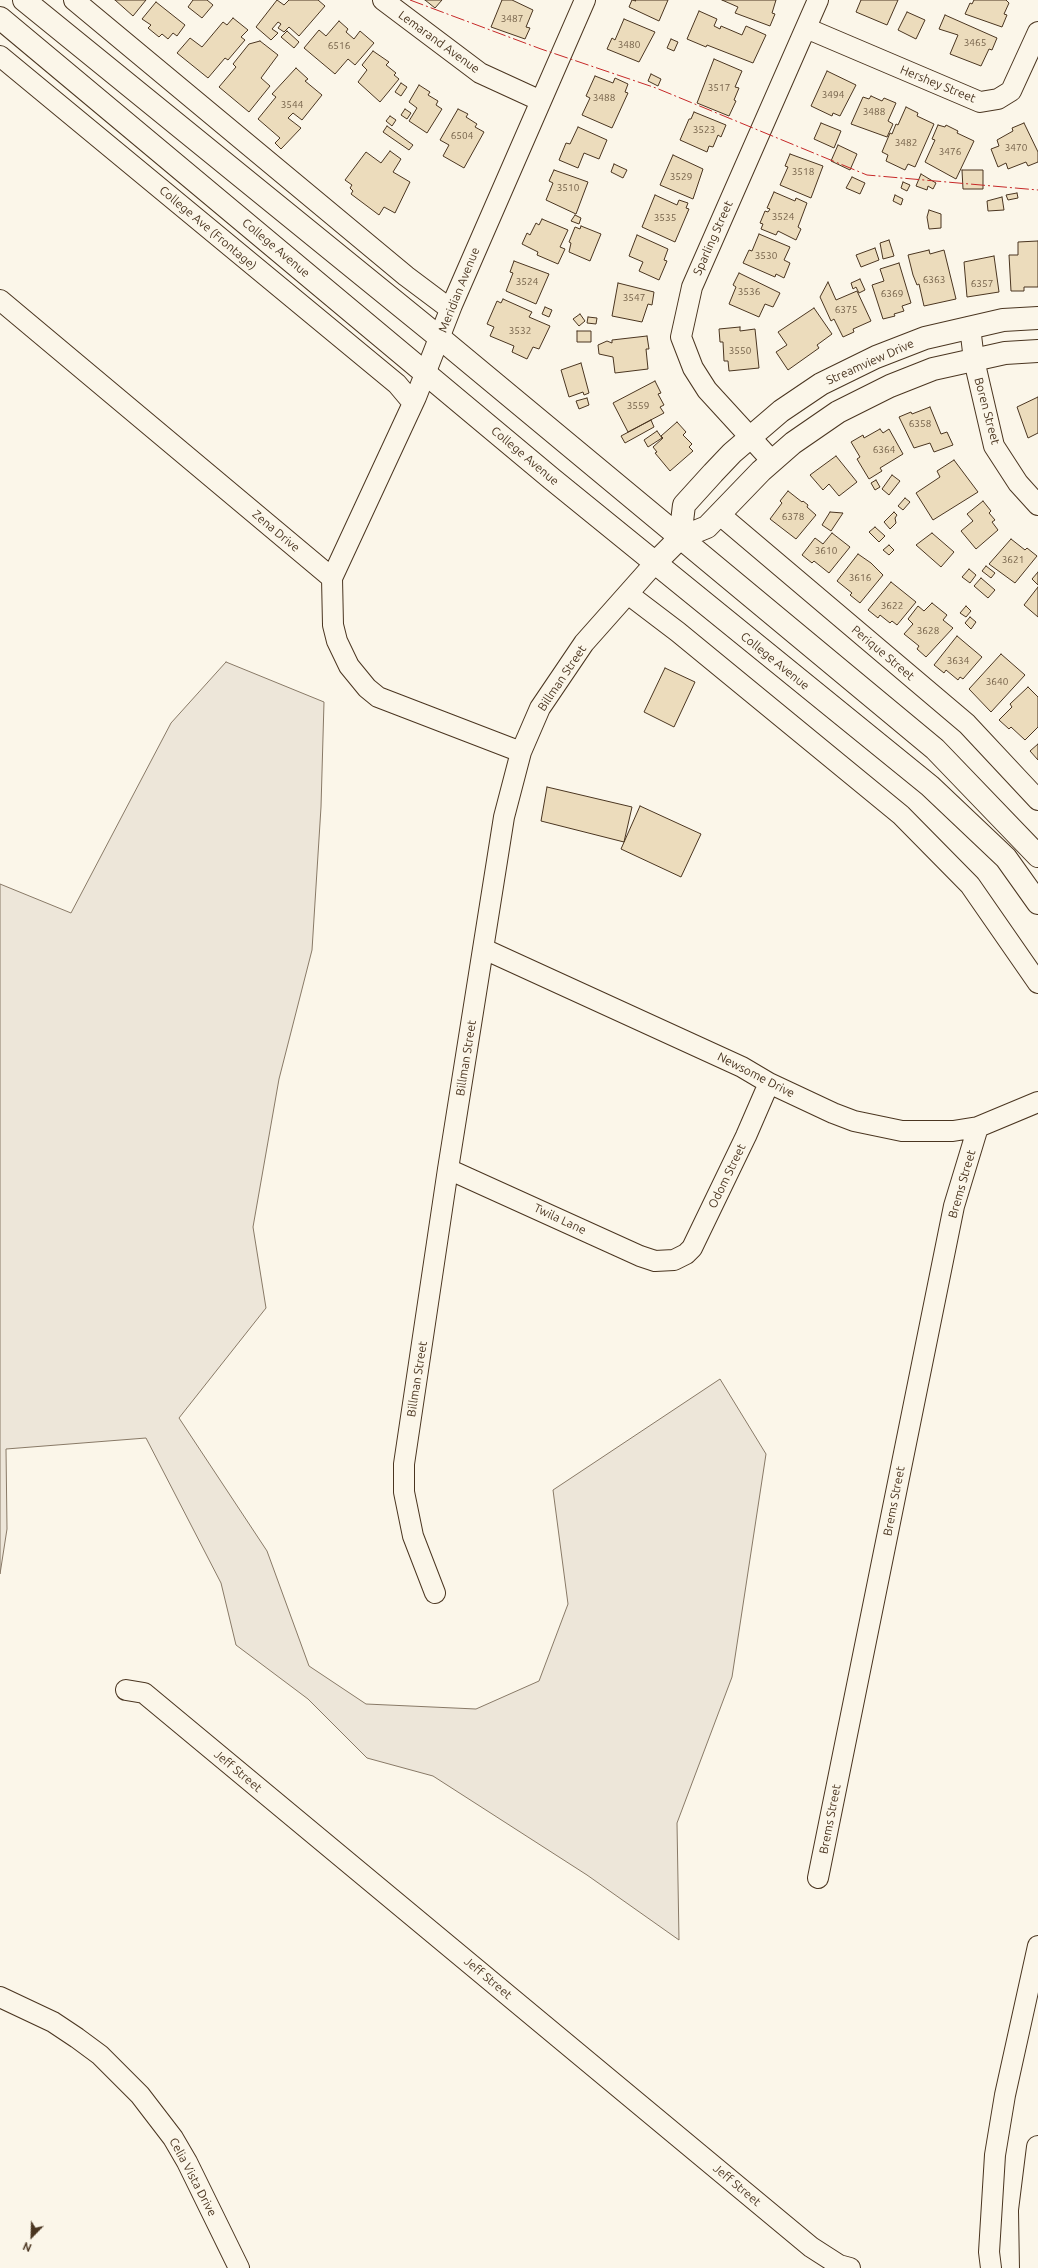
<!DOCTYPE html>
<html>
<head>
<meta charset="utf-8">
<style>
  body { margin:0 }
  #map { position:relative; width:1038px; height:2268px; overflow:hidden; background:#fbf6e9; font-family:Ubuntu,sans-serif }
  canvas { display:block }
  .north { position:absolute; left:12px; top:2216px; width:40px; height:40px; -webkit-text-stroke:3px #fbf6e9; paint-order:stroke; rotate:203deg; font-size:11px; font-weight:700; line-height:16px; text-align:center; color:#4a3520 }
  .north::after { content:''; display:block; margin:auto; width:14px; height:18px; background:#4a3520; clip-path:polygon(50% 0,100% 100%,50% 72%,0 100%) }
</style>
</head>
<body>
<div id="map">
<canvas width="1038" height="2268"></canvas>
<div class="north">N</div>
</div>
<script>
const context = document.querySelector('canvas').getContext('2d');
context.lineJoin = 'round';
function fill(path, color) { context.fillStyle = color; context.fill(path, 'evenodd'); }
const shape = rows => new Path2D(rows.map(r => 'M' + r).join(''));
function strokePath(path, color, width, dash) { context.strokeStyle = color; context.lineWidth = width; context.lineCap = dash ? 'butt' : 'round'; context.setLineDash(dash || []); context.stroke(path); }
function write(font, color, halo, rows, align = 'center') {
  context.font = font + ' Ubuntu,sans-serif'; context.lineWidth = 3; context.setLineDash([]); context.textBaseline = 'middle'; context.strokeStyle = halo; context.fillStyle = color; for (const [text, x, y, turn = 0] of rows) {
    context.save(); context.translate(x, y); context.rotate((+turn || 0) * Math.PI / 180); context.textAlign = isNaN(turn) ? turn : align; if (halo) context.strokeText(text, 0, 0); context.fillText(text, 0, 0); context.restore();
  }
}
const green = shape([
  [226,662,324,702,321,807,312,950,279,1079,253,1227,266,1308,179,1418,267,1551,309,1666,366,1704,476,1709,539,1681,568,1604,553,1490,720,1379,766,1454,732,1677,677,1823,679,1940,587,1875,433,1776,367,1758,308,1699,236,1645,221,1583,146,1438,6,1449,7,1529,0,1574,0,884,71,913,171,723,226,662]
]);
fill(green, '#ede6d9');
strokePath(green, '#887966', 1);
const building = shape([
  [115,0,146,0,133,16,115,0],
  [193,0,207,0,213,5,202,18,188,7,193,0],
  [277,0,284,5,289,0,318,0,325,6,299,36,289,27,284,32,278,28,281,24,278,22,272,29,278,33,271,40,256,27,277,0],
  [425,0,442,0,435,8,425,0],
  [502,0,512,0,533,10,526,27,530,28,525,39,491,27,502,0],
  [632,0,636,1,635,0,668,0,659,21,629,7,632,0],
  [722,0,776,0,772,13,775,14,770,26,735,13,738,7,722,0],
  [861,0,898,0,887,25,856,12,861,0],
  [974,0,1006,0,1009,3,1004,14,1007,15,1002,27,965,14,970,3,972,4,974,0],
  [156,2,185,25,177,36,173,33,168,39,162,34,159,37,148,28,151,25,142,19,156,2],
  [699,11,717,19,714,26,720,29,721,26,742,35,746,26,766,35,753,63,707,45,706,47,687,39,699,11],
  [907,12,925,20,916,39,898,30,907,12],
  [945,15,997,38,992,50,989,49,981,66,950,54,958,35,939,29,945,15],
  [233,18,248,30,241,37,245,40,228,60,225,58,208,78,177,53,190,38,202,47,223,22,227,25,233,18],
  [624,19,655,32,639,62,607,49,612,38,615,40,624,19],
  [339,21,348,29,346,32,354,39,360,31,374,43,355,65,348,59,335,74,304,48,319,30,326,36,339,21],
  [287,31,299,42,294,48,281,37,287,31],
  [671,39,678,42,674,51,667,48,671,39],
  [260,41,278,55,261,78,270,86,249,112,219,87,236,67,233,64,249,44,260,41],
  [373,51,389,62,386,65,396,73,394,75,399,79,380,102,358,82,367,70,362,65,373,51],
  [714,59,742,71,735,87,739,88,734,100,736,101,729,116,697,103,714,59],
  [296,68,308,79,305,81,322,95,302,120,293,113,288,118,301,128,281,149,275,143,280,138,258,119,276,97,272,94,296,68],
  [827,71,856,85,840,116,833,113,832,116,811,106,827,71],
  [651,74,661,79,658,86,648,81,651,74],
  [595,76,613,83,615,78,628,84,625,92,628,93,612,128,582,115,590,98,586,96,595,76],
  [401,83,407,87,401,96,395,92,401,83],
  [419,85,430,92,428,95,438,101,436,105,442,109,427,133,409,121,417,108,409,102,419,85],
  [871,96,882,101,884,98,896,103,888,121,893,124,887,137,851,124,863,97,869,99,871,96],
  [906,107,918,113,917,116,934,124,915,167,908,164,905,170,886,161,888,155,882,152,890,133,892,134,896,124,898,125,906,107],
  [405,109,411,113,407,119,401,115,405,109],
  [458,109,468,114,466,117,477,124,475,127,484,132,464,168,443,156,449,145,440,140,458,109],
  [694,112,726,125,721,137,718,135,713,147,709,146,707,152,680,140,689,119,691,119,694,112],
  [390,116,396,120,392,126,386,121,390,116],
  [821,123,841,131,834,148,814,139,821,123],
  [1024,123,1038,152,1038,162,1028,166,1026,162,1008,169,1006,163,998,167,991,149,999,146,997,140,1013,131,1012,128,1024,123],
  [938,125,945,127,946,125,958,131,957,133,974,141,956,179,925,162,935,140,932,139,938,125],
  [387,126,413,145,409,150,383,132,387,126],
  [578,127,607,140,599,159,584,153,578,168,559,160,566,143,570,144,578,127],
  [838,145,857,154,850,170,831,161,838,145],
  [390,151,401,159,393,172,410,182,395,213,384,207,379,215,351,194,353,191,350,188,352,185,345,180,366,152,381,163,390,151],
  [790,154,823,166,811,198,780,185,788,167,785,166,790,154],
  [673,155,703,169,693,199,660,185,673,155],
  [614,164,627,170,623,178,611,172,614,164],
  [554,170,588,182,576,214,546,200,553,183,549,181,554,170],
  [962,170,983,170,983,189,963,189,962,170],
  [921,174,936,183,933,189,928,186,927,190,916,186,921,174],
  [852,177,865,183,860,194,846,188,852,177],
  [903,182,910,185,907,191,901,188,903,182],
  [774,192,795,201,796,198,807,203,798,227,801,229,796,240,778,231,776,235,761,229,763,224,760,223,765,211,768,212,770,209,767,208,774,192],
  [1017,193,1018,198,1008,200,1006,195,1017,193],
  [655,195,677,205,679,200,688,203,686,208,689,209,675,242,642,227,655,195],
  [895,195,903,199,901,205,893,201,895,195],
  [1002,197,1004,210,988,211,987,201,1002,197],
  [929,210,941,214,941,228,929,229,927,217,929,210],
  [575,215,581,218,579,224,571,221,575,215],
  [542,219,568,230,560,247,565,249,558,264,537,255,538,252,522,244,527,233,530,235,536,223,539,225,542,219],
  [581,226,601,234,590,261,569,252,571,243,569,242,575,227,580,229,581,226],
  [759,234,790,247,784,260,790,263,784,278,776,274,775,277,743,263,749,250,752,251,759,234],
  [637,235,668,249,664,260,667,261,659,280,639,271,643,262,629,256,637,235],
  [889,240,894,256,883,259,880,243,889,240],
  [1038,241,1038,287,1024,287,1024,291,1011,291,1009,255,1018,255,1018,242,1038,241],
  [875,248,879,260,861,267,856,255,875,248],
  [929,250,930,254,944,250,956,299,924,306,919,284,917,285,913,275,908,255,929,250],
  [994,256,999,292,967,297,964,262,994,256],
  [514,261,549,274,536,304,506,291,513,273,510,272,514,261],
  [899,263,911,303,902,306,904,311,894,314,895,316,883,319,872,285,884,281,880,269,899,263],
  [739,273,780,293,773,307,765,304,759,317,729,304,736,287,733,285,739,273],
  [860,279,865,290,859,293,856,287,853,289,851,283,860,279],
  [828,282,836,300,857,291,871,321,853,329,854,332,843,337,834,319,831,321,820,297,828,282],
  [618,283,654,292,652,305,648,304,642,322,612,316,618,283],
  [503,299,532,312,529,317,550,326,539,349,533,347,527,359,512,352,514,346,490,336,494,327,487,324,497,301,501,303,503,299],
  [545,307,552,310,549,317,542,314,545,307],
  [814,308,832,334,817,345,819,348,788,370,776,352,787,345,778,332,814,308],
  [580,314,585,321,579,326,573,319,580,314],
  [588,317,597,318,596,324,587,323,588,317],
  [740,327,740,331,755,329,759,368,729,371,728,361,724,361,723,342,720,342,719,329,740,327],
  [577,331,591,331,591,342,577,342,577,331],
  [647,336,649,349,646,349,648,369,615,373,613,357,599,354,598,345,607,341,612,343,612,340,647,336],
  [581,363,589,393,584,395,583,392,569,397,561,370,581,363],
  [655,381,661,393,658,394,664,405,660,407,664,413,628,432,613,403,655,381],
  [1038,397,1038,433,1028,438,1017,407,1038,397],
  [587,398,589,405,579,409,576,401,587,398],
  [930,407,941,434,947,432,953,445,934,452,930,443,914,448,899,417,911,412,912,414,930,407],
  [651,420,654,427,625,443,621,436,651,420],
  [677,422,686,432,683,435,692,444,689,447,693,451,670,471,655,453,657,452,653,447,663,438,661,436,677,422],
  [880,429,883,433,889,429,903,454,880,468,882,471,869,479,857,459,860,457,851,442,863,435,864,438,880,429],
  [657,431,662,438,648,447,644,440,657,431],
  [836,456,857,482,839,496,829,484,823,490,810,475,836,456],
  [954,460,978,492,933,520,916,493,940,477,937,471,954,460],
  [892,475,900,481,889,495,882,489,892,475],
  [876,480,880,487,875,490,871,483,876,480],
  [788,491,802,502,803,501,808,505,807,507,816,515,796,539,770,519,782,503,780,501,788,491],
  [905,498,910,502,903,510,898,506,905,498],
  [983,501,991,511,989,513,995,520,992,522,998,530,976,549,961,531,973,521,967,514,983,501],
  [830,512,843,513,831,531,822,525,830,512],
  [894,512,897,515,895,518,896,523,890,529,884,522,894,512],
  [875,527,885,536,879,542,869,532,875,527],
  [832,533,850,547,829,573,814,561,812,563,802,555,815,538,823,544,832,533],
  [932,533,954,552,941,567,916,545,932,533],
  [1011,539,1025,550,1027,548,1037,556,1015,583,989,564,1011,539],
  [889,545,894,550,889,555,883,550,889,545],
  [858,554,871,563,883,575,860,603,850,595,852,593,837,581,858,554],
  [986,566,995,573,991,578,982,571,986,566],
  [969,569,976,575,970,583,962,577,969,569],
  [1038,572,1038,585,1032,579,1038,572],
  [981,578,995,590,988,598,974,586,981,578],
  [891,582,916,602,897,625,892,621,890,623,880,615,878,618,868,610,891,582],
  [1038,587,1038,617,1024,605,1038,587],
  [932,603,947,615,943,620,953,628,926,657,917,649,919,646,904,634,913,624,908,619,918,606,924,611,932,603],
  [966,606,971,611,966,617,960,613,966,606],
  [970,617,976,622,971,629,965,623,970,617],
  [957,636,982,657,963,679,960,677,958,680,946,670,944,673,934,665,957,636],
  [1001,654,1025,675,991,712,969,689,1001,654],
  [665,668,695,682,674,727,644,712,665,668],
  [1028,687,1038,697,1038,727,1025,740,1011,727,1009,729,999,720,1012,707,1010,704,1028,687],
  [1038,744,1038,760,1030,751,1038,744],
  [547,787,632,807,624,842,541,821,547,787],
  [640,806,701,834,681,877,621,849,640,806]
]);
fill(building, '#ecdcbc');
strokePath(building, '#4a3520', 1);
const minor = shape([
  [74,0,406,276,450,309],
  [383,0,480,73,541,101],
  [806,28,980,102,998,99,1011,91,1038,32],
  [0,56,397,384,413,403],
  [0,300,332,578,333,625,337,641,349,666,367,688,378,697,521,752],
  [970,327,974,360,994,446,1018,483,1038,505],
  [772,461,707,390,693,368,681,337,692,287,818,0],
  [719,514,967,724,1038,800],
  [332,578,416,397,452,305,585,0],
  [628,594,678,632,901,815,970,885,1038,983],
  [484,949,742,1067,769,1083,833,1113,854,1121,902,1131,953,1131,978,1127,1038,1102],
  [448,1169,640,1256,655,1261,674,1260,686,1254,692,1248,746,1136,769,1083],
  [435,1593,413,1536,404,1492,404,1464,448,1169,504,817,521,752,540,708,584,643,655,563],
  [126,1690,144,1693,811,2247,839,2265,850,2268],
  [818,1878,954,1206,978,1127],
  [0,1997,53,2022,77,2038,100,2055,140,2095,173,2138,187,2162,239,2268],
  [991,2268,989,2252,995,2155,1005,2095,1038,1946]
]);
const major = shape([
  [24,0,440,338,935,749,1038,856],
  [0,18,552,479,930,786,1006,858,1038,903],
  [680,538,684,505,713,473,732,453,781,411,821,384,876,357,925,338,1003,320,1038,318],
  [655,563,680,538,707,527,761,471,793,443,838,412,890,386,933,369,1005,353,1038,351],
  [1031,2268,1030,2211,1038,2147]
]);
strokePath(minor, '#4a3520', 22);
strokePath(major, '#4a3520', 24);
strokePath(minor, '#fbf6e9', 20);
strokePath(major, '#fbf6e9', 22);
strokePath(shape([
  [410,0,541,49,656,88,867,175,1038,190]
]), '#c62828', 1, [14, 3, 2, 3]);
write('10px', '#725f47', null, [
  ["3487",512,19],
  ["3465",975,43],
  ["3480",629,45],
  ["6516",339,46],
  ["3517",719,88],
  ["3494",833,95],
  ["3488",604,98],
  ["3544",292,105],
  ["3488",874,112],
  ["3523",704,130],
  ["6504",462,136],
  ["3482",906,143],
  ["3470",1016,148],
  ["3476",950,152],
  ["3518",803,172],
  ["3529",681,177],
  ["3510",568,188],
  ["3524",783,217],
  ["3535",665,218],
  ["3530",766,256],
  ["6363",934,280],
  ["3524",527,282],
  ["6357",982,284],
  ["3536",749,292],
  ["6369",892,294],
  ["3547",634,298],
  ["6375",846,310],
  ["3532",520,331],
  ["3550",740,351],
  ["3559",638,406],
  ["6358",920,424],
  ["6364",884,450],
  ["6378",793,517],
  ["3610",826,551],
  ["3621",1013,560],
  ["3616",860,578],
  ["3622",892,606],
  ["3628",928,631],
  ["3634",958,661],
  ["3640",997,682]
]);
write('12px', '#4a3520', '#fbf6e9', [
  ["Lemarand Avenue",439,42,36],
  ["Hershey Street",938,84,22],
  ["College Ave (Frontage)",208,228,40],
  ["Sparling Street",713,238,-66],
  ["College Avenue",276,248,40],
  ["Meridian Avenue",459,290,-68],
  ["Streamview Drive",870,362,-24],
  ["Boren Street",987,411,75],
  ["College Avenue",525,456,40],
  ["Zena Drive",276,531,40],
  ["Perique Street",883,653,40],
  ["College Avenue",775,661,39],
  ["Billman Street",562,678,-56],
  ["Billman Street",466,1058,-81],
  ["Newsome Drive",756,1075,27],
  ["Odom Street",727,1176,-64],
  ["Brems Street",962,1184,-74],
  ["Twila Lane",560,1219,25],
  ["Billman Street",417,1379,-81],
  ["Brems Street",894,1501,-79],
  ["Jeff Street",238,1771,40],
  ["Brems Street",830,1819,-79],
  ["Jeff Street",488,1978,40],
  ["Celia Vista Drive",193,2177,62],
  ["Jeff Street",737,2185,40]
]);
</script>
</body>
</html>
